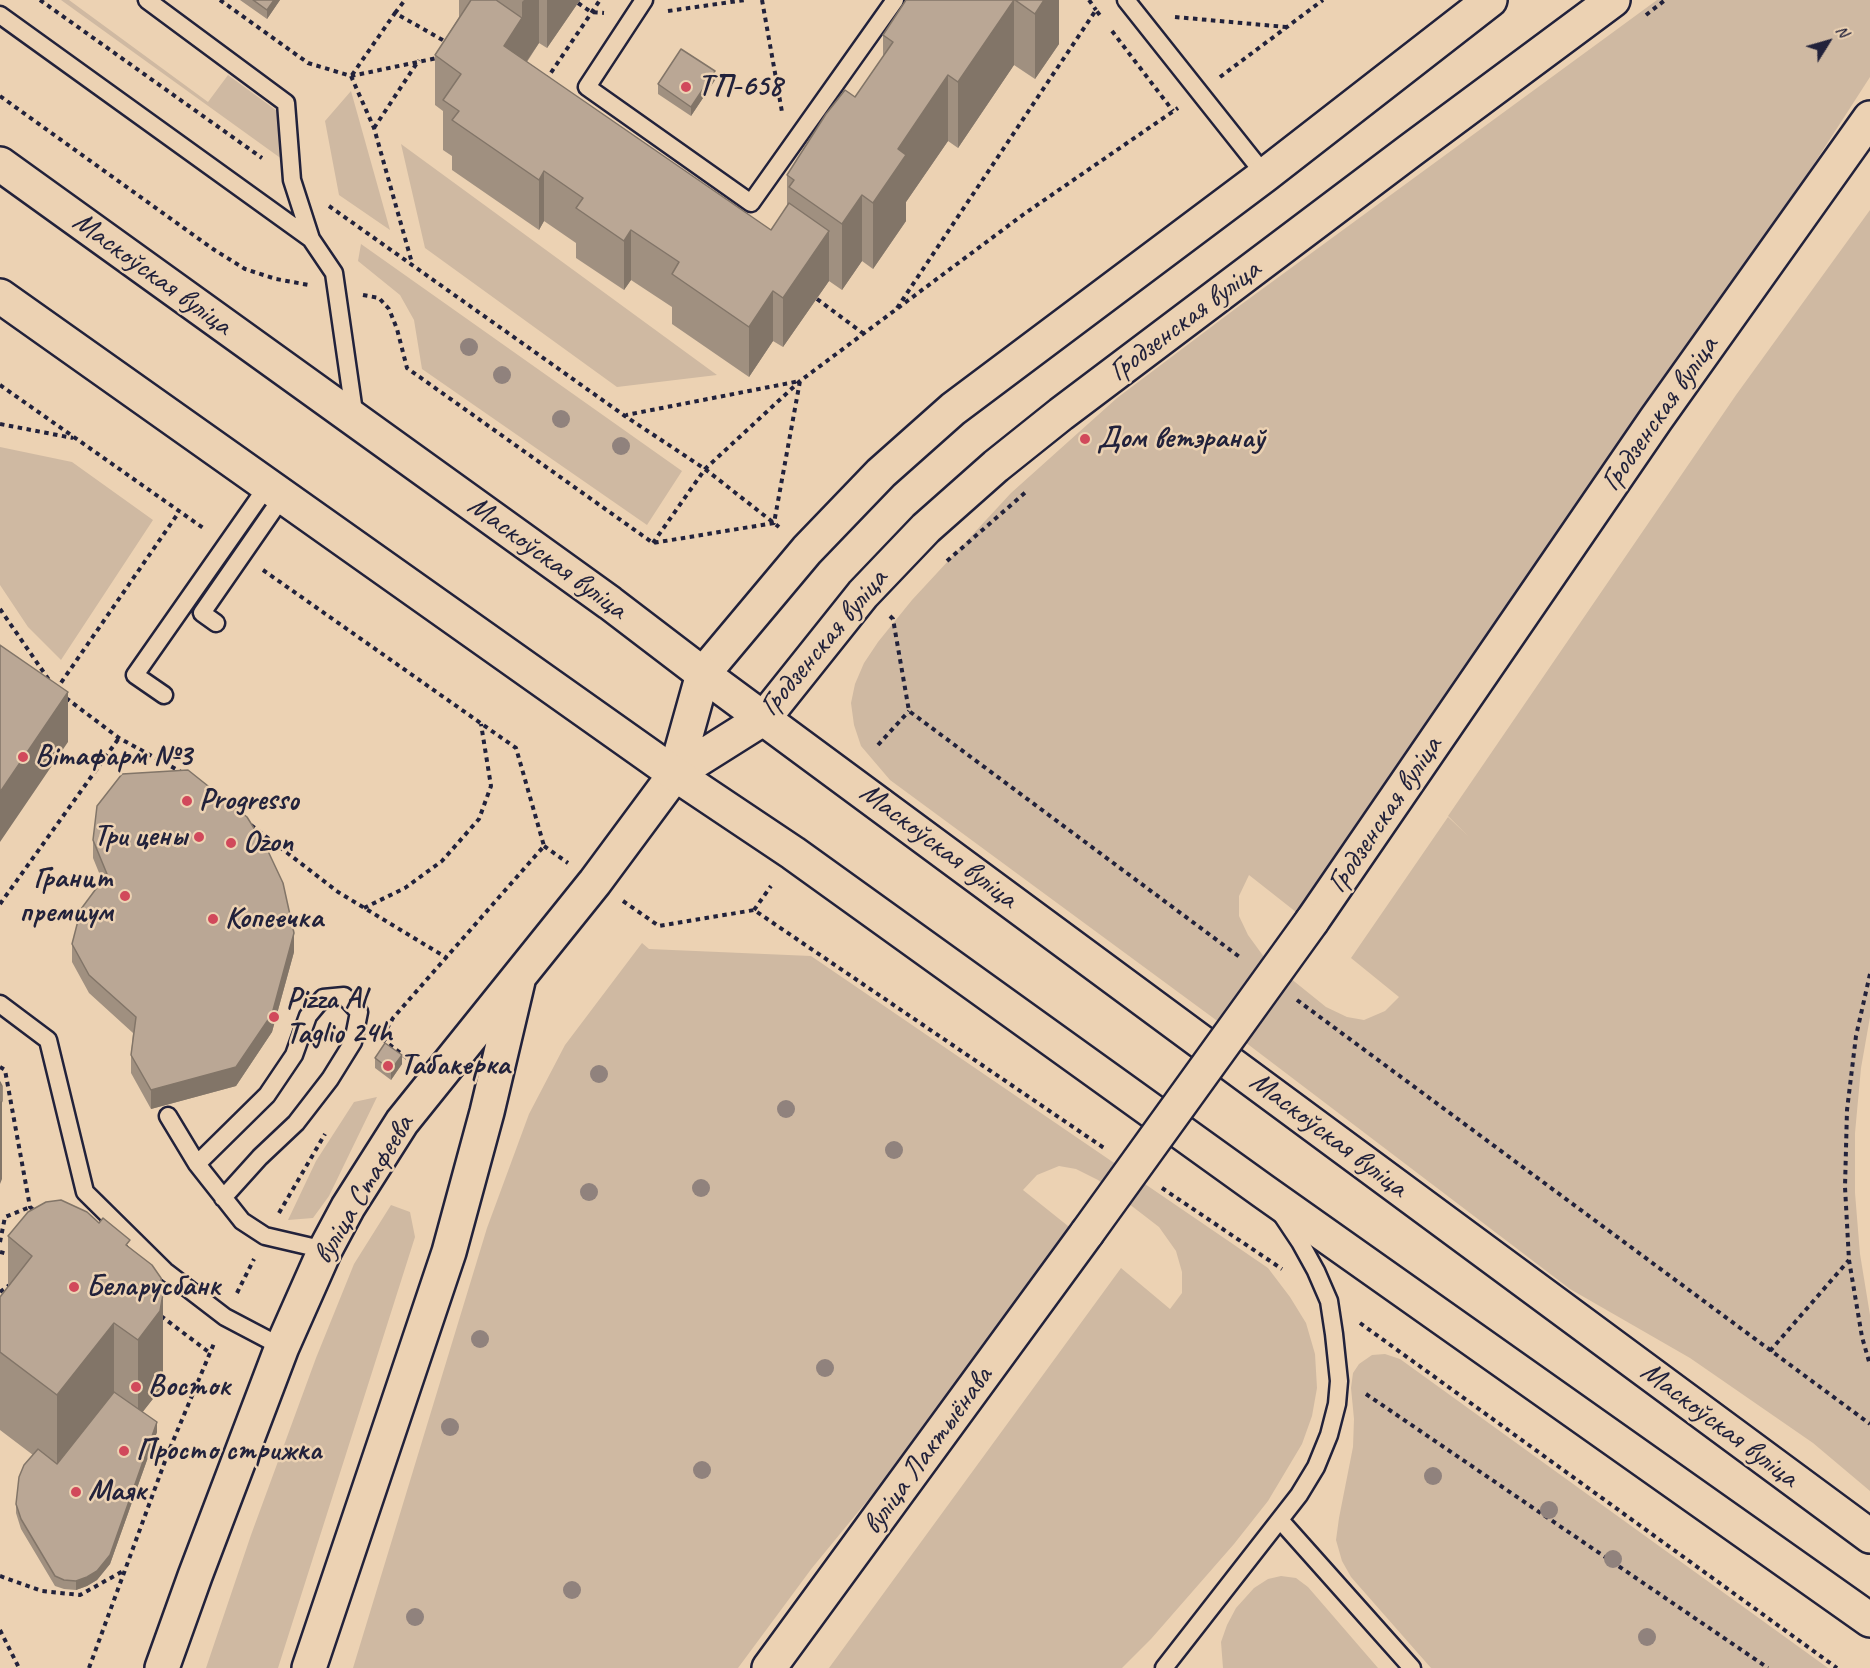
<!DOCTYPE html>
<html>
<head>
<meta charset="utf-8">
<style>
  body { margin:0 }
  #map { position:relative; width:1870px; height:1668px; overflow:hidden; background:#ecd2b3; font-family:Caveat,sans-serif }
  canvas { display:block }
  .north { position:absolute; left:1798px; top:12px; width:60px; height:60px; -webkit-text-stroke:4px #ecd2b3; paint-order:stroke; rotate:53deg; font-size:16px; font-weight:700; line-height:24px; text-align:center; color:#22223b }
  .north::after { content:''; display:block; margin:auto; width:21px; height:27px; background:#22223b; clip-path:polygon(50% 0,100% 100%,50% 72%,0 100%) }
</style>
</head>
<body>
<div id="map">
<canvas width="1870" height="1668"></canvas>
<div class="north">N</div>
</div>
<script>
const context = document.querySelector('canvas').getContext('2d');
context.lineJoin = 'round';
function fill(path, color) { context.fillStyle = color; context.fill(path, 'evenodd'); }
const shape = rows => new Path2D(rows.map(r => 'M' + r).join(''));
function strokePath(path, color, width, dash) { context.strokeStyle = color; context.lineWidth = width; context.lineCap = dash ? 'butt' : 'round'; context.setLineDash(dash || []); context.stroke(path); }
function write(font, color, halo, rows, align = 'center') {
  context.font = font + ' Caveat,sans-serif'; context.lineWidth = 5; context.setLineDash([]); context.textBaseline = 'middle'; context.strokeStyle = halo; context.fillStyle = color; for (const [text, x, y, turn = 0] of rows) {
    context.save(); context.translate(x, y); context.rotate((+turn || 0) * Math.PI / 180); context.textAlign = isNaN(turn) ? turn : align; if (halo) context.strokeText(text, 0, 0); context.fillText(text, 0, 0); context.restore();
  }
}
fill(shape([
  [61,0,69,0,208,102,228,75,280,113,286,162],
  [1657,0,1870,0,1870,77,1725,302,1461,670,1296,912,1249,875,1239,896,1239,916,1248,935,1264,957,1326,1007,1347,1017,1364,1020,1385,1011,1399,997,1351,958,1448,817,1468,836,1448,816,1736,395,1870,210,1870,1017,1861,1068,1855,1133,1855,1193,1860,1254,1870,1315,1870,1491,1813,1443,1690,1358,1570,1289,1216,1020,890,780,861,746,854,725,851,703,855,684,864,663,878,642,912,600,1011,493,1117,398,1235,309],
  [351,91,390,230,339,195,325,121],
  [401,144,717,375,617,387,425,248],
  [361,244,682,471,647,525,422,369,414,320,400,295,358,261],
  [0,447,72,462,153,520,61,660,28,627,0,585],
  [642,943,649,949,811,956,1268,1268,1290,1297,1306,1323,1315,1354,1317,1388,1312,1416,1302,1444,1268,1501,1234,1544,1151,1639,1122,1668,829,1668,1121,1268,1170,1309,1182,1293,1182,1272,1176,1251,1159,1227,1098,1180,1076,1169,1059,1166,1037,1175,1023,1190,1078,1234,987,1355,812,1568,738,1668,353,1668,487,1228,529,1114,565,1045],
  [377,1097,329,1196,313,1218,288,1220,316,1161,354,1102],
  [391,1205,410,1212,415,1237,278,1668,206,1668,251,1535,316,1358,354,1264],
  [1385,1354,1400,1359,1828,1668,1431,1668,1351,1577,1342,1561,1336,1540,1339,1518,1353,1447,1354,1419,1351,1388,1353,1373,1359,1364,1372,1355],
  [1281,1576,1296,1578,1308,1587,1378,1668,1223,1668,1221,1642,1227,1625,1236,1608,1254,1588,1268,1579]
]), '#cfb9a2');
const service = shape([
  [147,0,286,103,292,180,311,239],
  [644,0,587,87,751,203,895,0],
  [1126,0,1265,175],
  [0,15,311,239,334,273,355,419],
  [216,623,202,613,283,496],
  [164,695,135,675,268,485],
  [0,1004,48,1040,85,1192,165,1271,225,1317,282,1347],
  [168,1116,197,1164,242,1221,265,1236,325,1250],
  [197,1164,267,1095,294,1055,308,1016,323,998,344,996,359,1012,353,1042,330,1079,296,1123,260,1157,223,1198],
  [1280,1520,1412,1668],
  [1164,1668,1299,1495,1316,1467,1329,1435,1337,1404,1339,1381,1334,1334,1329,1301,1316,1271,1300,1242,1282,1215]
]);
const tertiary = shape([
  [1312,921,1656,419,1870,118],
  [162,1668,195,1576,282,1347,325,1250,348,1207,402,1122,595,882,675,774],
  [309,1668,449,1252,487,1112,518,981],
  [769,1668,1087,1233]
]);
const secondary = shape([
  [675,774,764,718,863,594,926,528,996,466,1061,414,1411,150,1613,0],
  [675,774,703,674,807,550,881,473,953,409,1265,175,1490,0]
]);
const trunk = shape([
  [0,164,610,603,703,674,1870,1536],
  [0,296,675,774,793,853,1263,1191,1870,1620]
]);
strokePath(service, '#22223b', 21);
strokePath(tertiary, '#22223b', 38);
strokePath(secondary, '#22223b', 38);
strokePath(trunk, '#22223b', 38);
strokePath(shape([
  [40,0,262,158],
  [220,0,308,63,351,76,437,58],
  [762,0,782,112],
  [1089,0,1096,10],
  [578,3,591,12,604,13],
  [668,11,745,0],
  [395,13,405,0],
  [1646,15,1665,0],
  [1175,17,1286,27],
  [1112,31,1173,111],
  [352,75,395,13,448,43],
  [351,76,374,128,412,263],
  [1220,77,1323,0],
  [546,80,600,0],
  [0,96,213,249,245,269,276,279,309,285],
  [374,128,419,60],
  [329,206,625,416,705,469,779,527],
  [363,295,379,298,389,309,397,329,407,368,653,543,774,523,800,381,626,415],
  [817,299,864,334],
  [897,308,1096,10,1102,18],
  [0,385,206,530],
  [0,424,73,438],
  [653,543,705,469,800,381,1024,214,1178,108],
  [947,561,1027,491],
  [263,570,516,748,544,846,393,1018,385,1032],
  [0,609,49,680],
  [890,616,893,619,909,711,1241,958],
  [56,690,179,512],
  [66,698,119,738,183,773],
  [878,745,909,711],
  [251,825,338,892,447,958],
  [544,846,568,863],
  [623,901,659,926,754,910,1104,1148],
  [0,904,119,738],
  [364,908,405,888,442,861,479,819,491,786,481,724],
  [754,910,771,886],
  [1870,974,1856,1036,1847,1110,1845,1187,1849,1260,1862,1337,1870,1365],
  [1297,1000,1870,1424],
  [382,1039,407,1058],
  [0,1067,5,1070,30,1207,35,1211],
  [1162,1188,1282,1269],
  [279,1213,325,1134],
  [0,1242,5,1217,30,1207],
  [0,1252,11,1255],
  [0,1292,11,1284],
  [237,1293,254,1259],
  [161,1316,210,1353],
  [1360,1323,1837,1668],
  [1770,1351,1849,1260],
  [1366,1394,1768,1668],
  [0,1576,42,1591,80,1595,125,1570],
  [0,1630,19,1668],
  [89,1668,168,1453,215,1341]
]), '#22223b', 4, [4.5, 4.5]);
strokePath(service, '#ecd2b3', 16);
strokePath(tertiary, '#ecd2b3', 33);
strokePath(secondary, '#ecd2b3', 33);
strokePath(trunk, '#ecd2b3', 33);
const tertiaryBridge = shape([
  [1087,1233,1312,921]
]);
strokePath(tertiaryBridge, '#22223b', 38, []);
strokePath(tertiaryBridge, '#ecd2b3', 33);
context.fillStyle = '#90827d';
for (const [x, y] of [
  [469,347],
  [502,375],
  [561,419],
  [621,446],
  [599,1074],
  [786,1109],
  [894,1150],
  [701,1188],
  [589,1192],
  [480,1339],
  [825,1368],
  [450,1427],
  [702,1470],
  [1433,1476],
  [1549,1510],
  [1613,1559],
  [572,1590],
  [415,1617],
  [1647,1637]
]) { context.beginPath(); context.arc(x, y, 9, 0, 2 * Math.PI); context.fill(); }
fill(shape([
  [240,0,280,0,267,19],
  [459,0,580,0,547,48,539,43,527,62,771,230,787,206,787,175,855,97,883,57,883,35,906,0,1059,0,1059,44,1035,79,1014,65,958,148,948,141,906,202,906,221,873,269,862,261,842,290,829,281,783,347,773,341,749,377,672,324,672,307,631,280,624,290,576,258,576,243,544,221,539,230,452,170,452,156,443,150,443,111,435,105,435,55,459,17],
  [715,80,691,116,658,94,658,84],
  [93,840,294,952,272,1032,236,1086,151,1109,131,1073,131,1055,133,1033,89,993,72,962,72,944,102,880,93,858],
  [375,1058,402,1064,391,1080,375,1068],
  [8,1236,130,1248,163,1373,160,1390,142,1412,157,1432,110,1564,97,1580,87,1586,76,1590,64,1589,55,1586,21,1529,16,1513,16,1504,33,1455,0,1430,0,1297,8,1287]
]), '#a09080');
fill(shape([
  [274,0,280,0,267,19,267,10],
  [524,0,539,0,539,43,522,68,522,2],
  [547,0,580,0,547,48],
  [1014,0,1014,65,958,148,958,82],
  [1044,0,1059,0,1059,44,1035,79,1035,14],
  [522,18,522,68,504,46],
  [715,71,715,80,691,116,691,107],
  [948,75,948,141,906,202,906,221,873,269,873,203,898,149],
  [544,171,544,221,539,230,539,180],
  [862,195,862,261,842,290,842,224],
  [631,230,631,280,624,290,624,241],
  [829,231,829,281,783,347,783,298],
  [773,291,773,341,749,377,749,327],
  [68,692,68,742,0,842,0,792],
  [294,933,294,952,272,1032,236,1086,151,1109,151,1090],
  [402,1055,402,1064,391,1080,391,1070],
  [2,1101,2,1179,0,1184,0,1105],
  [163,1294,163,1373,160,1390,138,1418,138,1340],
  [114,1323,114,1401,57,1474,57,1395],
  [157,1422,157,1432,110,1564,97,1580,87,1586,76,1590,76,1581]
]), '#827568');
const building = shape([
  [253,0,274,0,267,10,253,0],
  [471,0,496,0,522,18,504,46,771,230,789,203,829,231,783,298,773,291,749,327,672,274,679,262,631,230,624,241,576,208,583,198,544,171,539,180,452,120,459,111,443,100,461,74,435,55,471,0],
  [906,0,1014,0,958,82,948,75,898,149,906,155,873,203,862,195,842,224,789,187,794,180,787,175,826,114,845,90,855,97,893,42,883,35,906,0],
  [1015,0,1044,0,1035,14,1015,0],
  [681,49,715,71,691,107,658,84,681,49],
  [0,645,68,692,0,792,0,645],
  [188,770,247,817,267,849,283,883,294,933,272,1014,236,1067,151,1090,131,1055,136,1017,89,975,72,944,81,909,107,874,93,840,97,806,122,774,188,770],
  [385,1043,402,1055,391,1070,375,1058,385,1043],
  [0,1082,2,1086,2,1101,0,1105,0,1082],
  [61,1200,87,1212,99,1223,103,1218,130,1240,126,1245,152,1265,161,1278,163,1294,160,1311,138,1340,114,1323,57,1395,0,1352,0,1297,32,1256,8,1236,28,1212,46,1202,61,1200],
  [114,1392,157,1422,110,1555,97,1571,87,1577,76,1581,64,1580,55,1576,21,1519,16,1504,19,1477,24,1465,38,1449,57,1464,114,1392]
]);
fill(building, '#baa795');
strokePath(building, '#827568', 1.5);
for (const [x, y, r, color] of [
  [686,87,6,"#d1495b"],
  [1085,439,6,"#d1495b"],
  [23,757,6,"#d1495b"],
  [187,801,6,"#d1495b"],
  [199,837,6,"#d1495b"],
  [231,843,6,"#d1495b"],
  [125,896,6,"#d1495b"],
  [213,919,6,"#d1495b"],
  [274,1017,6,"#d1495b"],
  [388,1066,6,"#d1495b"],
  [74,1287,6,"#d1495b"],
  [136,1387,6,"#d1495b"],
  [124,1451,6,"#d1495b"],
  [76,1492,6,"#d1495b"]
]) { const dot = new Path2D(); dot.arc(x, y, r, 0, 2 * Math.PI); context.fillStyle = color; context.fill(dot); strokePath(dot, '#ecd2b3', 2); }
write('bold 30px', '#22223b', '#ecd2b3', [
  ["ТП-658",698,87],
  ["Дом ветэранаў",1097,439],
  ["Вітафарм №3",35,757],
  ["Progresso",199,801],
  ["Три цены",187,837,"right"],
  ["Ozon",243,843],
  ["Гранит",113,879,"right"],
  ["премиум",113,913,"right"],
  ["Копеечка",225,919],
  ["Pizza Al",286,1000],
  ["Taglio 24h",286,1034],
  ["Табакерка",400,1066],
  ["Беларусбанк",86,1287],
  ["Восток",148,1387],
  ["Просто стрижка",136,1451],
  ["Маяк",88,1492]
], 'left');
write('30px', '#22223b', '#ecd2b3', [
  ["Маскоўская вуліца",152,274,36],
  ["Гродзенская вуліца",1185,321,-37],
  ["Гродзенская вуліца",1660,414,-55],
  ["Маскоўская вуліца",547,558,36],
  ["Гродзенская вуліца",824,643,-50],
  ["Гродзенская вуліца",1385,815,-56],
  ["Маскоўская вуліца",938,846,37],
  ["Маскоўская вуліца",1328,1135,37],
  ["вуліца Стафеева",364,1190,-59],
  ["Маскоўская вуліца",1719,1425,37],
  ["вуліца Лактыёнава",928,1451,-54]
]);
</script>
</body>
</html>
